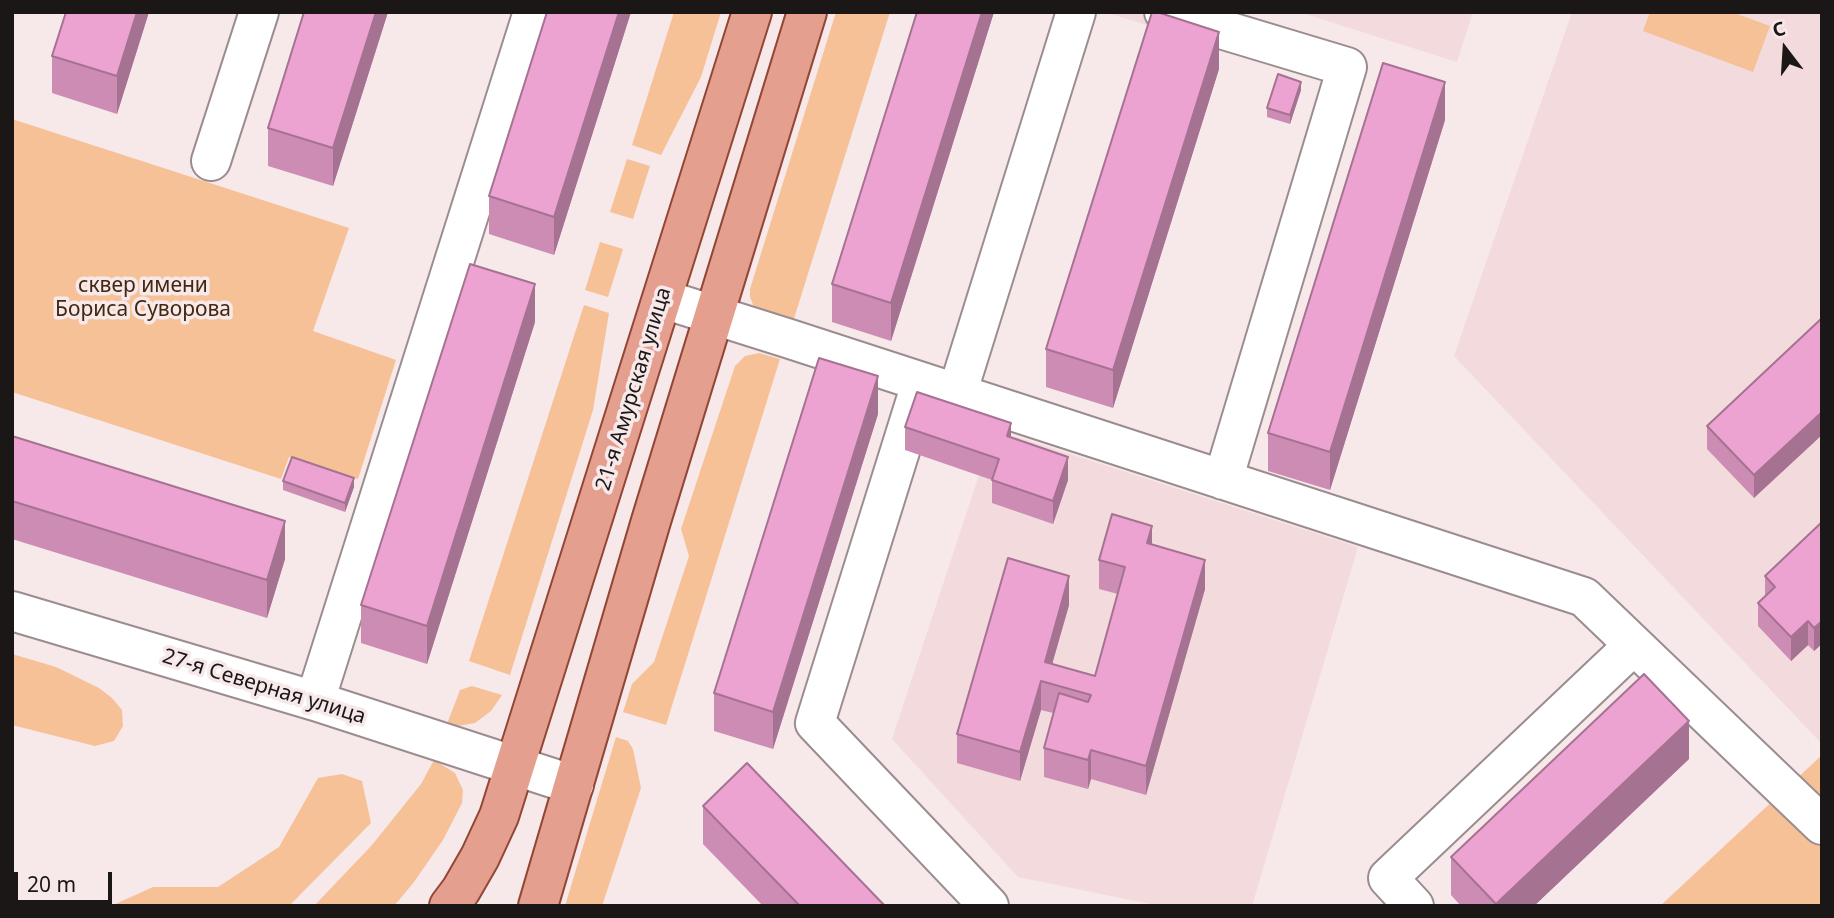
<!DOCTYPE html>
<html>
<head>
<meta charset="utf-8">
<style>
  body { margin:0 }
  #map { position:relative; width:1834px; height:918px; overflow:hidden; background:#f7e8ea; font-family:"Noto Sans",sans-serif }
  canvas { display:block }
  .frame { position:absolute; inset:0; border:14px solid #1c1717; pointer-events:none }
  .north { position:absolute; left:1750px; top:14px; width:70px; height:70px; -webkit-text-stroke:5px #f7e8ea; paint-order:stroke; rotate:343deg; font-size:19px; font-weight:700; line-height:28px; text-align:center; color:#1c1717 }
  .north::after { content:''; display:block; margin:auto; width:24px; height:32px; background:#1c1717; clip-path:polygon(50% 0,100% 100%,50% 72%,0 100%) }
  .scale { position:absolute; left:14px; top:872px; width:98px; height:32px; box-sizing:border-box; border:4px solid #1c1717; border-top:0; padding-left:9px; font-size:21px; line-height:24px; white-space:nowrap; color:#1c1717; -webkit-text-stroke:5px #f7e8ea; paint-order:stroke }
</style>
</head>
<body>
<div id="map">
<canvas width="1834" height="918"></canvas>
<div class="frame"></div>
<div class="north">С</div>
<div class="scale">20 m</div>
</div>
<script>
const context = document.querySelector('canvas').getContext('2d');
context.lineJoin = 'round';
function fill(path, color) { context.fillStyle = color; context.fill(path, 'evenodd'); }
const shape = rows => new Path2D(rows.map(r => 'M' + r).join(''));
function strokePath(path, color, width, dash) { context.strokeStyle = color; context.lineWidth = width; context.lineCap = dash ? 'butt' : 'round'; context.setLineDash(dash || []); context.stroke(path); }
function write(font, color, halo, rows, align = 'center') {
  context.font = font + ' "Noto Sans",sans-serif'; context.lineWidth = 7; context.setLineDash([]); context.textBaseline = 'middle'; context.strokeStyle = halo; context.fillStyle = color; for (const [text, x, y, turn = 0] of rows) {
    context.save(); context.translate(x, y); context.rotate((+turn || 0) * Math.PI / 180); context.textAlign = isNaN(turn) ? turn : align; if (halo) context.strokeText(text, 0, 0); context.fillText(text, 0, 0); context.restore();
  }
}
fill(shape([
  [1105,12,1167,12,1162,30],
  [1299,12,1473,12,1457,62],
  [1572,12,1822,12,1822,744,1454,356],
  [1014,436,1358,547,1252,906,1160,906,1018,877,892,739,979,475,999,482]
]), '#f2dadd');
fill(shape([
  [674,12,721,12,701,77,661,155,632,145],
  [836,12,890,12,791,328,756,312,750,297,750,289],
  [1650,12,1732,12,1770,26,1753,72,1643,31],
  [12,119,349,228,313,331,396,360,358,479,289,457,281,479,12,392],
  [627,159,650,166,633,219,610,212],
  [600,242,623,249,608,297,585,290],
  [584,305,609,313,593,410,510,675,469,661],
  [759,353,780,359,666,725,623,712,632,684,654,662,689,556,681,529,735,366,745,356],
  [12,654,56,667,99,688,112,698,122,710,123,726,114,741,95,746,12,725],
  [472,686,502,695,491,711,475,723,458,726,447,724,460,690],
  [616,737,628,741,633,749,641,788,602,906,565,906],
  [1822,755,1822,906,1660,906],
  [434,760,455,773,463,790,462,803,443,840,414,882,394,906,314,906,372,845,421,784],
  [342,774,362,781,371,823,289,906,111,906,153,887,218,887,279,847,318,778]
]), '#f6c197');
const minor = shape([
  [1164,12,1347,67,1223,480],
  [211,161,259,12],
  [663,299,790,339,1584,597,1822,825],
  [920,387,815,723,989,906],
  [957,394,1076,12],
  [12,611,315,701,574,785],
  [315,701,533,12],
  [1414,906,1388,878,1634,645]
]);
const major = shape([
  [449,906,461,890,480,857,499,816,752,12],
  [538,906,651,521,807,12]
]);
strokePath(minor, '#9b8d8f', 42);
strokePath(major, '#924635', 42);
strokePath(minor, '#fff', 38);
strokePath(major, '#e49f8f', 38);
fill(shape([
  [149,12,117,114,52,93,52,56],
  [304,12,388,12,333,186,268,166,268,128],
  [547,12,631,12,554,255,489,234,489,196],
  [917,12,994,12,891,341,832,322,832,284],
  [1219,69,1113,408,1046,387,1046,349],
  [1301,90,1290,124,1267,117,1267,108],
  [1445,120,1330,490,1268,471,1268,433],
  [1822,318,1754,498,1707,449,1707,426],
  [535,322,427,664,361,643,361,605],
  [878,414,773,749,714,731,714,693],
  [905,427,1011,438,1068,480,1053,524,992,503,992,480,905,450],
  [12,436,285,559,267,618,12,539],
  [283,481,354,487,345,512,283,490],
  [1822,522,1822,644,1814,651,1808,645,1791,661,1758,626,1758,603,1765,597,1765,576],
  [1152,545,1205,589,1146,795,1091,779,1088,789,1044,777,1044,748,1053,713,1041,710,1020,781,957,763,957,734,1069,605,1052,664,1095,676,1118,594,1099,589,1099,560],
  [1689,759,1534,906,1461,906,1451,895,1451,857],
  [703,806,885,906,763,906,703,844]
]), '#cc8cb4');
fill(shape([
  [137,12,149,12,117,114,117,76],
  [376,12,388,12,333,186,333,148],
  [619,12,631,12,554,255,554,217],
  [982,12,994,12,891,341,891,303],
  [1219,32,1219,69,1113,408,1113,370],
  [1301,82,1301,90,1290,124,1290,115],
  [1445,82,1445,120,1330,490,1330,452],
  [535,284,535,322,427,664,427,626],
  [878,376,878,414,773,749,773,712],
  [1822,412,1822,435,1754,498,1754,475],
  [1011,423,1011,446,1007,436],
  [1068,457,1068,480,1053,524,1053,501],
  [354,478,354,487,345,512,345,503],
  [285,521,285,559,267,618,267,580],
  [1152,526,1152,555,1147,543],
  [1205,560,1205,589,1146,795,1146,766],
  [1069,576,1069,605,1047,682,1045,662],
  [1808,621,1808,645,1791,661,1791,637],
  [1822,621,1822,644,1814,651,1814,628],
  [1041,681,1041,710,1020,781,1020,752],
  [1689,721,1689,759,1534,906,1496,906,1496,904],
  [1091,750,1091,779,1088,789,1088,760]
]), '#a67292');
const building = shape([
  [66,12,137,12,117,76,52,56,66,12],
  [304,12,376,12,333,148,268,128,304,12],
  [547,12,619,12,554,217,489,196,547,12],
  [917,12,982,12,891,303,832,284,917,12],
  [1152,12,1157,12,1219,32,1113,370,1046,349,1152,12],
  [1383,63,1445,82,1330,452,1268,433,1383,63],
  [1278,74,1301,82,1290,115,1267,108,1278,74],
  [470,264,535,284,427,626,361,605,470,264],
  [1822,318,1822,412,1754,475,1707,426,1822,318],
  [819,358,878,376,773,712,714,693,819,358],
  [917,392,1011,423,1007,436,1068,457,1053,501,992,480,999,459,905,427,917,392],
  [12,436,285,521,267,580,12,501,12,436],
  [292,457,354,478,345,503,283,481,292,457],
  [1112,514,1152,526,1147,543,1205,560,1146,766,1091,750,1088,760,1044,748,1059,693,1088,702,1091,695,1041,681,1020,752,957,734,1008,558,1069,576,1045,662,1095,676,1125,567,1099,560,1112,514],
  [1822,522,1822,621,1814,628,1808,621,1791,637,1758,603,1775,587,1765,576,1822,522],
  [1644,674,1689,721,1496,904,1451,857,1644,674],
  [747,763,885,906,800,906,703,806,747,763]
]);
fill(building, '#eda3d1');
strokePath(building, '#a67292', 2);
write('21px', '#42270f', '#f7e8ea', [
  ["сквер имени",143,286],
  ["Бориса Суворова",143,310]
]);
write('21px', '#1c1717', '#f7e8ea', [
  ["21-я Амурская улица",634,389,-73],
  ["27-я Северная улица",264,687,17]
]);
</script>
</body>
</html>
